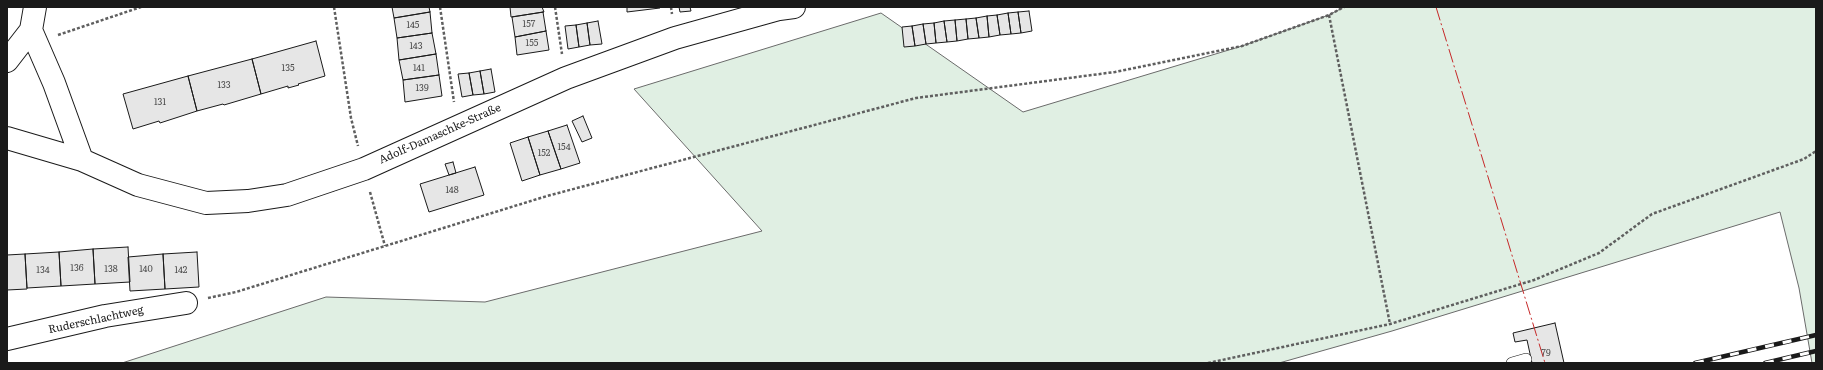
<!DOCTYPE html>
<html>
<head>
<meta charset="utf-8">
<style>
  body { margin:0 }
  #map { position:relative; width:1823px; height:370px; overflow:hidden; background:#fff; font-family:Literata,serif }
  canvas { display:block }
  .frame { position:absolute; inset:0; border:8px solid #1a1a1a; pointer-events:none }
</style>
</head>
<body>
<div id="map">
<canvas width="1823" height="370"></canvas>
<div class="frame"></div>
</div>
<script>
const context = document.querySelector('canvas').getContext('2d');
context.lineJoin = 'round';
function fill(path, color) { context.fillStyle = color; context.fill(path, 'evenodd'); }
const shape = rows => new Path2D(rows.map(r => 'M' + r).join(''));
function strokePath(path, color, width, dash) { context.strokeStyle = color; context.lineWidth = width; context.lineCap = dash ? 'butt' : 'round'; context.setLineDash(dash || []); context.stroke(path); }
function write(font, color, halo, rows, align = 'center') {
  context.font = font + ' Literata,serif'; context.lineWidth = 3; context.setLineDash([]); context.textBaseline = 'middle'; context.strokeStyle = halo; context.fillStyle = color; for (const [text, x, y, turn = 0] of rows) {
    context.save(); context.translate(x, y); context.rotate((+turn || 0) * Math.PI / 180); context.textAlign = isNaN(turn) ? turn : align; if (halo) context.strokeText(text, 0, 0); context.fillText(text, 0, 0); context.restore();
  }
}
const green = shape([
  [1344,7,1816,7,1816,363,1812,363,1799,288,1780,212,1392,331,1279,363,122,363,326,297,485,302,762,231,634,89,881,13,1023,112,1242,46,1329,15,1344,7]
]);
fill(green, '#e0efe3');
strokePath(green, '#6a6a6a', 1);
const building = shape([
  [392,7,429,7,430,12,394,18,392,7],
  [510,7,542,7,544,12,511,17,510,7],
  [627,7,660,7,660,8,627,12,627,7],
  [679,7,690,7,691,11,680,12,679,7],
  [1029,11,1032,31,1021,33,1018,12,1029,11],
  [430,12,432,33,397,38,394,18,430,12],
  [543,12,546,31,515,37,512,17,543,12],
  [1018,12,1021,33,1011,34,1008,13,1018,12],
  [1008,13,1011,34,1000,35,997,15,1008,13],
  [997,15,1000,35,989,37,987,16,997,15],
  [987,16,989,37,979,38,976,18,987,16],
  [976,18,979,38,968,39,966,19,976,18],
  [966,19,968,39,957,41,955,20,966,19],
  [955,20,957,41,947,42,944,21,955,20],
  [598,21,602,44,590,45,587,23,598,21],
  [944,21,947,42,936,43,934,23,944,21],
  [587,23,590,45,579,47,576,25,587,23],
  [934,23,936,43,926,44,923,24,934,23],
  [923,24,926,44,915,46,912,26,923,24],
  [576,25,579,47,568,49,565,26,576,25],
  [912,26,915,46,904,47,902,27,912,26],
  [546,31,549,50,517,55,515,37,546,31],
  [432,33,436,54,399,60,397,38,432,33],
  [316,41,325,76,298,84,299,85,288,88,288,86,261,94,252,59,316,41],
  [436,54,439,75,403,80,399,60,436,54],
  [252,59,261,94,224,105,223,104,197,111,188,76,252,59],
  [491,69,495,92,484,94,480,71,491,69],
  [480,71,484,94,473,95,469,73,480,71],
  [469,73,473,95,462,97,458,74,469,73],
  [439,75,442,96,405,102,403,80,439,75],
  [188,76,197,111,160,123,159,121,133,129,123,94,188,76],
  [583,116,592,138,582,142,572,121,583,116],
  [567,125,580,163,561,169,548,131,567,125],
  [548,131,561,169,540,175,528,137,548,131],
  [528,137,540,175,522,181,510,143,528,137],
  [453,162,456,173,449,175,445,164,453,162],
  [475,167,484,195,429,212,420,184,475,167],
  [128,247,130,282,95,284,93,249,128,247],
  [93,249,95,284,61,286,59,252,93,249],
  [59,252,61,286,27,288,25,254,59,252],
  [197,252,199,287,165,289,163,254,197,252],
  [25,254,27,289,7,290,7,255,25,254],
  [163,254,165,289,130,291,128,257,163,254],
  [1555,323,1564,363,1532,363,1527,340,1515,342,1513,333,1555,323]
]);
fill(building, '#e6e6e6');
strokePath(building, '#1a1a1a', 1);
const service = shape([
  [1512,363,1526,359]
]);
const minor = shape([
  [31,30,54,83,82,160],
  [7,61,31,30,35,7],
  [7,138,82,160,138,185,206,203,248,201,287,195,364,169,566,78,675,38,779,9,794,7],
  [7,339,105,316,186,303]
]);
strokePath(service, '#1a1a1a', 12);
strokePath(minor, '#1a1a1a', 24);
strokePath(shape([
  [334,7,351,118,358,146],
  [440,7,454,102],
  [555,7,562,54],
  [671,7,672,14],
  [1329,15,1390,324],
  [58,35,141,7],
  [370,192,385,246],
  [208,298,236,292,547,196,916,98,1115,72,1242,46,1329,15,1344,7],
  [1208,363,1390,324,1534,280,1599,253,1652,214,1804,159,1816,151]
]), '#5f5f5f', 2.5, [3, 2]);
strokePath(service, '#fff', 11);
strokePath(minor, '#fff', 22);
const rail = shape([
  [1695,363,1816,335],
  [1765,363,1816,351]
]);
strokePath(rail, '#1a1a1a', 4.5);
strokePath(rail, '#fff', 3, [9]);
strokePath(shape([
  [1436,7,1545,363]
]), '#c62828', 1, [14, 3, 2, 3]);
write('9px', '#4d4d4d', null, [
  ["157",529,24],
  ["145",413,25],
  ["155",532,43],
  ["143",416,46],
  ["135",288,68],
  ["141",419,68],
  ["133",224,85],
  ["139",422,88],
  ["131",160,102],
  ["154",564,147],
  ["152",544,153],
  ["148",452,190],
  ["136",77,268],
  ["138",111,269],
  ["140",146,269],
  ["134",43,270],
  ["142",181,270],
  ["79",1546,353]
]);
write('11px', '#1a1a1a', '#fff', [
  ["Adolf-Damaschke-Straße",440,134,-24],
  ["Ruderschlachtweg",96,320,-12]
]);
</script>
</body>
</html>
